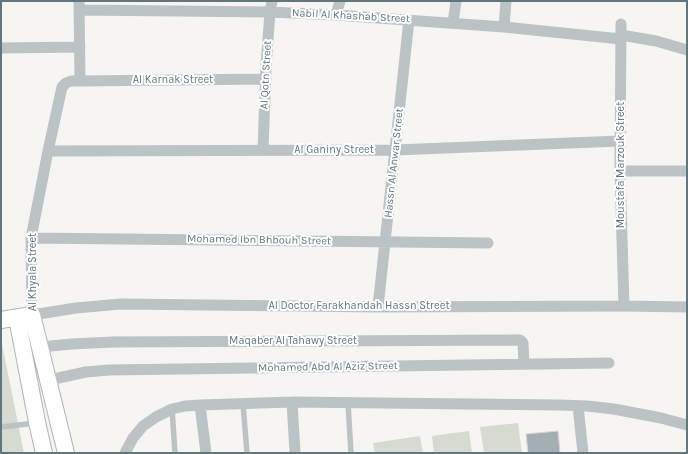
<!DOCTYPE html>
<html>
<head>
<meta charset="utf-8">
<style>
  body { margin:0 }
  #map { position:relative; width:688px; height:454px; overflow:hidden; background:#f6f5f2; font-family:Karla,sans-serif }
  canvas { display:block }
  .frame { position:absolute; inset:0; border:2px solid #61777d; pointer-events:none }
</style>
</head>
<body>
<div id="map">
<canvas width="688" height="454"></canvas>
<div class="frame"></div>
</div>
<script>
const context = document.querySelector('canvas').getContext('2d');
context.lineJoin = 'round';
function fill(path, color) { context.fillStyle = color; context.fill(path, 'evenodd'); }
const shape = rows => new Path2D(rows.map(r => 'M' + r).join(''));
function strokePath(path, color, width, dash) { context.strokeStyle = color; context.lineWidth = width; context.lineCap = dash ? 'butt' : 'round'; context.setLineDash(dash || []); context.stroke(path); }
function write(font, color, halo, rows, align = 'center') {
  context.font = font + ' Karla,sans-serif'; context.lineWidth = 4; context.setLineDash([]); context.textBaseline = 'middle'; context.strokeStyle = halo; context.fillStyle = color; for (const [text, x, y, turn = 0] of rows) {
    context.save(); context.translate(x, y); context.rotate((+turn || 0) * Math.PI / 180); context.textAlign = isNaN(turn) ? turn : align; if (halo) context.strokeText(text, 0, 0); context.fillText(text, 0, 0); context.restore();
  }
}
fill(shape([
  [1,339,24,453,1,453],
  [518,423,522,453,484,453,480,427],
  [469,431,472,453,434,453,432,436],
  [420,436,423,453,375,453,373,443]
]), '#d6dad1');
const building = shape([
  [558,431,560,453,528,453,526,434,558,431]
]);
fill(building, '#a3afb2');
strokePath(building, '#d7d6d5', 1);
const secondary = shape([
  [17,318,37,422,44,453],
  [1,320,32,315,66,453]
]);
strokePath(secondary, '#acb5b8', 18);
strokePath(shape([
  [348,403,351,453],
  [243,404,247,453],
  [172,409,175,453],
  [1,427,36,423]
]), '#bcc3c5', 5.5);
strokePath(shape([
  [79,1,80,81],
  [79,10,270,12,336,15,504,27,621,39],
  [336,15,340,1],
  [453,23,456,1],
  [621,24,620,171,624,306],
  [504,27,506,1],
  [621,35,656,41,687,50],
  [1,48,80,47],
  [266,79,80,81,71,81,66,83,62,87,48,151,31,238,32,315,76,308,121,304,378,307,624,306,687,307],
  [263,150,266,66,270,12,272,1],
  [48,151,395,150,620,141],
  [620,171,687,171],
  [31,238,488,243],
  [378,307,409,20],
  [40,347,72,344,113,342,520,340,523,343,524,364],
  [49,380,86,372,109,370,609,363],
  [292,402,295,453],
  [200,405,206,453],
  [578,406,583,453],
  [125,453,133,438,143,426,156,417,172,409,185,406,200,405,292,402,560,405,587,406,614,409,661,418,687,425]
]), '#bcc3c5', 11);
strokePath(secondary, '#fff', 16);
write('11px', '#61777d', '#fff', [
  ["Nabil Al Khashab Street",351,16,3],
  ["Al Qotn Street",266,75,-87],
  ["Al Karnak Street",173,80],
  ["Al Ganiny Street",334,150],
  ["Hassn Al Anwar Street",394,163,-84],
  ["Moustafa Marzouk Street",621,165,-90],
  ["Mohamed Ibn Bhbouh Street",259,240,1],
  ["Al Khyala Street",33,272,-90],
  ["Al Doctor Farakhandah Hassn Street",359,306],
  ["Maqaber Al Tahawy Street",293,341],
  ["Mohamed Abd Al Aziz Street",328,367,-1]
]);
</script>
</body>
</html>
